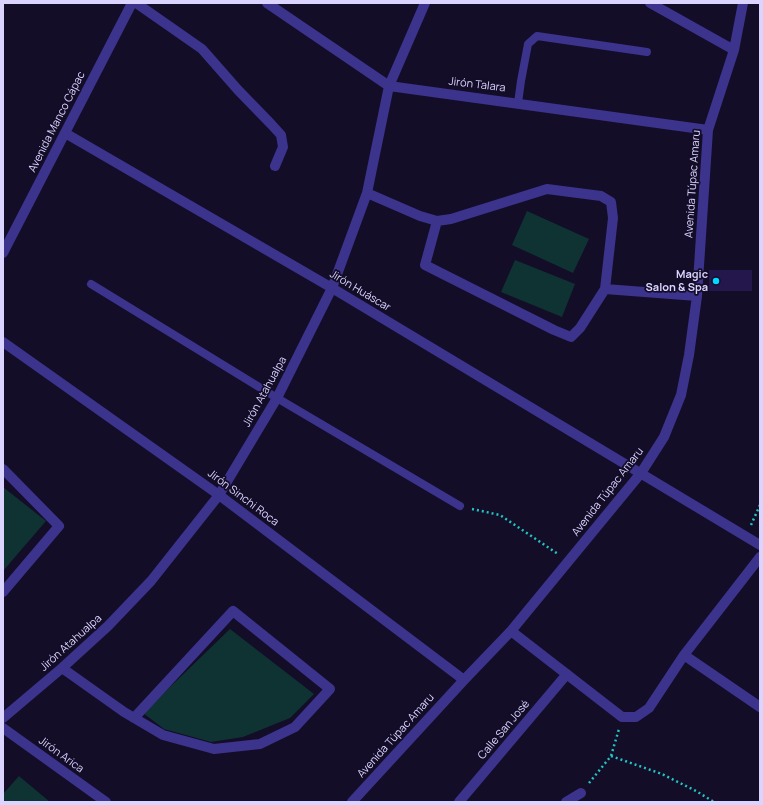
<!DOCTYPE html>
<html>
<head>
<meta charset="utf-8">
<style>
  body { margin:0 }
  #map { position:relative; width:763px; height:805px; overflow:hidden; background:#130d28; font-family:Manrope,sans-serif }
  canvas { display:block }
  .frame { position:absolute; inset:0; border:4px solid #dbd4ff; pointer-events:none }
</style>
</head>
<body>
<div id="map">
<canvas width="763" height="805"></canvas>
<div class="frame"></div>
</div>
<script>
const context = document.querySelector('canvas').getContext('2d');
context.lineJoin = 'round';
function fill(path, color) { context.fillStyle = color; context.fill(path, 'evenodd'); }
const shape = rows => new Path2D(rows.map(r => 'M' + r).join(''));
function strokePath(path, color, width, dash) { context.strokeStyle = color; context.lineWidth = width; context.lineCap = dash ? 'butt' : 'round'; context.setLineDash(dash || []); context.stroke(path); }
function write(font, color, halo, rows, align = 'center') {
  context.font = font + ' Manrope,sans-serif'; context.lineWidth = 3.5; context.setLineDash([]); context.textBaseline = 'middle'; context.strokeStyle = halo; context.fillStyle = color; for (const [text, x, y, turn = 0] of rows) {
    context.save(); context.translate(x, y); context.rotate((+turn || 0) * Math.PI / 180); context.textAlign = isNaN(turn) ? turn : align; if (halo) context.strokeText(text, 0, 0); context.fillText(text, 0, 0); context.restore();
  }
}
fill(shape([
  [527,211,589,239,573,273,512,245],
  [515,260,575,284,562,317,501,292],
  [3,487,46,521,3,571],
  [230,629,314,694,290,718,243,737,211,742,164,729,143,713],
  [19,776,50,802,3,802,3,794]
]), '#0f3233');
fill(shape([
  [709,270,752,270,752,291,709,291]
]), '#24174b');
strokePath(shape([
  [472,509,500,515,558,554],
  [751,525,760,505],
  [611,756,662,774,696,791,714,802],
  [589,783,611,756,619,729]
]), '#23c4c2', 2.5, [2, 3]);
strokePath(shape([
  [518,103,521,81,528,44,537,36,647,52],
  [91,284,277,398,460,506]
]), '#3b338c', 8);
strokePath(shape([
  [136,3,202,49,238,90,271,124,281,135,283,147,275,166],
  [267,3,389,86,708,130],
  [650,3,734,50],
  [65,133,332,288,760,545],
  [367,193,420,216,437,221,451,219,547,189,601,196,611,202,613,218,605,289,580,328,571,337,554,330,425,265,437,221],
  [3,253,132,3],
  [605,289,697,296],
  [3,342,219,495,464,680],
  [3,469,59,526,3,592],
  [511,631,622,717,636,717,649,708,684,655,760,557],
  [684,655,760,707],
  [62,668,124,712,163,735,214,749,260,744,295,727,330,689,233,611,134,718],
  [3,718,62,668,108,626,151,581,219,495,277,398,332,288,367,193,389,86,425,3],
  [3,728,106,802],
  [352,802,464,680,511,631,641,473,664,437,681,395,689,355,697,296,708,130,734,50,743,3],
  [459,802,567,674],
  [566,802,581,793]
]), '#3b338c', 10);
for (const [x, y, r, color] of [
  [716,281,4,"#00daff"]
]) { const dot = new Path2D(); dot.arc(x, y, r, 0, 2 * Math.PI); context.fillStyle = color; context.fill(dot); strokePath(dot, '#130d28', 1.5); }
write('11px', '#dbd4ff', '#130d28', [
  ["Jirón Talara",477,85,7],
  ["Avenida Manco Cápac",57,122,-63],
  ["Avenida Túpac Amaru",693,184,-86],
  ["Jirón Huáscar",360,291,31],
  ["Jirón Atahualpa",265,392,-61],
  ["Avenida Túpac Amaru",608,492,-52],
  ["Jirón Sinchi Roca",243,498,37],
  ["Jirón Atahualpa",71,643,-42],
  ["Calle San José",504,730,-50],
  ["Avenida Túpac Amaru",396,736,-48],
  ["Jirón Arica",61,755,36]
]);
write('bold 11px', '#dbd4ff', '#130d28', [
  ["Magic",708,275],
  ["Salon & Spa",708,288]
], 'right');
</script>
</body>
</html>
